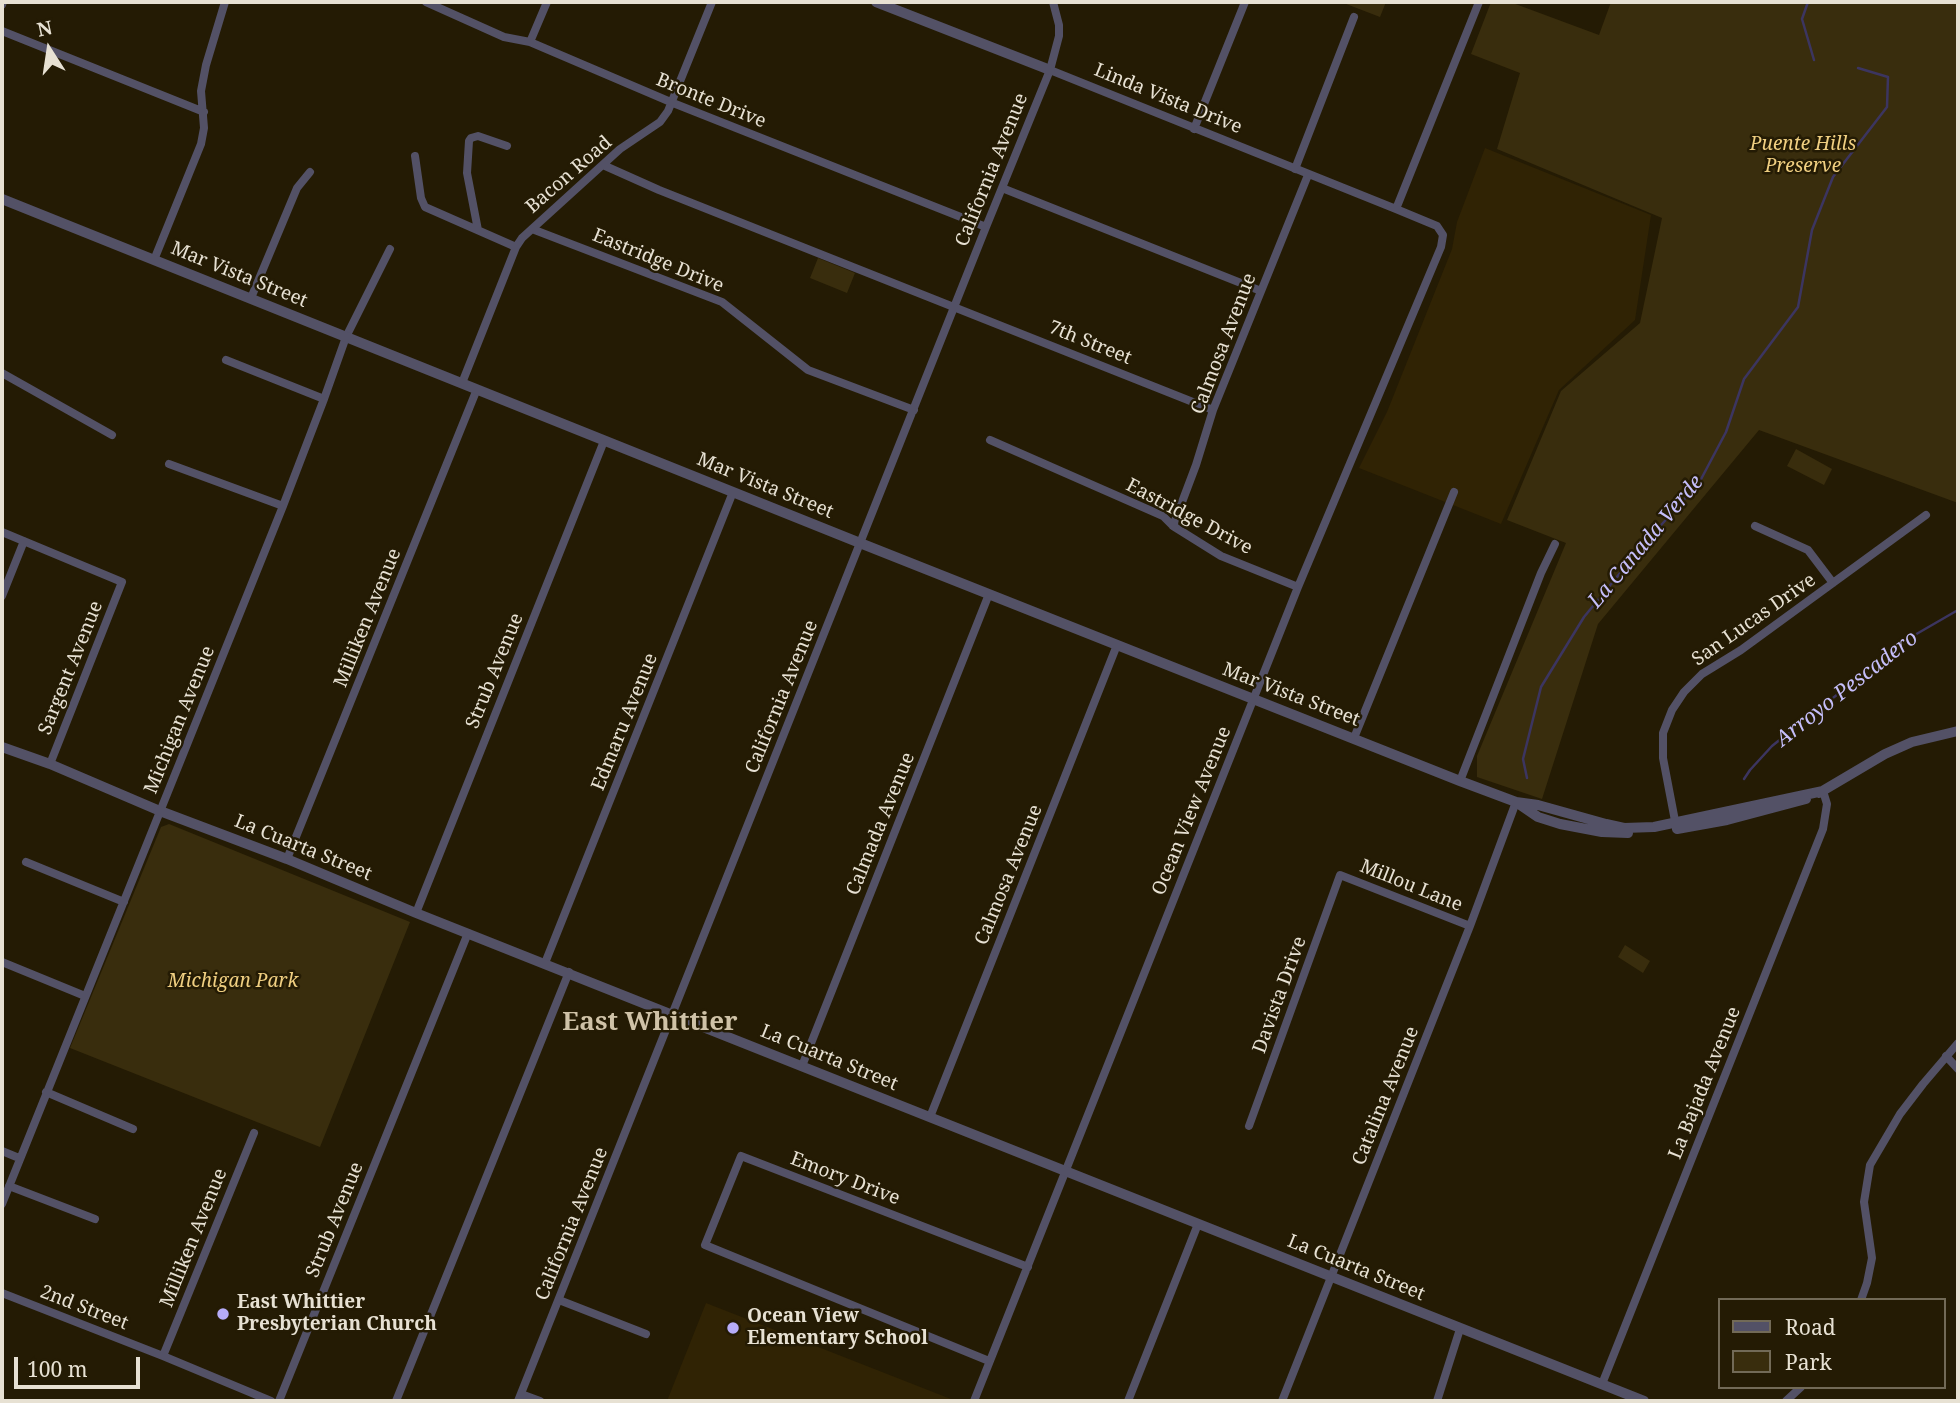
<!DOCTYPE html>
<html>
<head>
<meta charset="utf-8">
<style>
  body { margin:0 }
  #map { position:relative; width:1960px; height:1403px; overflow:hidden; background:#241b04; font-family:"Noto Serif",serif }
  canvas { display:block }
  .frame { position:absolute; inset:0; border:4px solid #e7e1d3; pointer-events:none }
  .legend { position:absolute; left:1718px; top:1298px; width:228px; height:91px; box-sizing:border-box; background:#241b04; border:2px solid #726a57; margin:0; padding:9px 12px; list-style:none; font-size:21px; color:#e7e1d3 }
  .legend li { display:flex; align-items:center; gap:14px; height:35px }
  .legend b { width:35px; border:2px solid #726a57 }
  .north { position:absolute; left:14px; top:14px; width:70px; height:70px; -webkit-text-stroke:5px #241b04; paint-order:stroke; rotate:348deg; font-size:19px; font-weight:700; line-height:28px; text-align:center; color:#e7e1d3 }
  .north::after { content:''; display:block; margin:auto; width:24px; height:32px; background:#e7e1d3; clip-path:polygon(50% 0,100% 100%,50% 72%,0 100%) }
  .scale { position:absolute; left:14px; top:1357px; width:126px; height:32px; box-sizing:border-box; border:4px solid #e7e1d3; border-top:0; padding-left:9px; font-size:21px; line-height:24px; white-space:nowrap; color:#e7e1d3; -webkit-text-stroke:5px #241b04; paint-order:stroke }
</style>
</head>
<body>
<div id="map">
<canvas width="1960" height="1403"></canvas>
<div class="frame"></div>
<ul class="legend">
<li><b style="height:9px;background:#535166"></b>Road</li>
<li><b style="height:19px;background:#392d0d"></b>Park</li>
</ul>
<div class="north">N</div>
<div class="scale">100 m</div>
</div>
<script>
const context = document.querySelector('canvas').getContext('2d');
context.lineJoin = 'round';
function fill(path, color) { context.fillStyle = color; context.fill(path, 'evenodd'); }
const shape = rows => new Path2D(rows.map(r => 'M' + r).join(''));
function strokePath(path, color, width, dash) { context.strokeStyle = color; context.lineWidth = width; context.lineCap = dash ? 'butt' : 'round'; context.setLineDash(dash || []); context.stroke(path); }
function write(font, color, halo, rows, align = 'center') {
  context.font = font + ' "Noto Serif",serif'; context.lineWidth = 5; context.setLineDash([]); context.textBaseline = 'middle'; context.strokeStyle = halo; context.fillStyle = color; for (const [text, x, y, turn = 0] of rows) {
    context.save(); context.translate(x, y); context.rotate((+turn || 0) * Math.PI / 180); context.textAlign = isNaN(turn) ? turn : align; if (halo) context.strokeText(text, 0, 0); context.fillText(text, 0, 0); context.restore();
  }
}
fill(shape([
  [1485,148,1651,215,1635,320,1559,390,1501,524,1359,468,1387,412,1452,249,1457,222],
  [706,1303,956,1401,667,1401]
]), '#302304');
fill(shape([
  [1341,2,1386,2,1380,17],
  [1491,2,1510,2,1599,35,1611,2,1958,2,1958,503,1759,430,1598,624,1542,799,1477,777,1477,756,1566,543,1507,520,1561,391,1640,323,1662,218,1497,149,1520,73,1471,54],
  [818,258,855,273,847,293,810,278],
  [1796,449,1832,469,1824,485,1787,466],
  [169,824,410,922,320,1147,70,1048,161,827],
  [1625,945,1650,961,1643,973,1618,957]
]), '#392d0d');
strokePath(shape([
  [1808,2,1802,19,1814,60],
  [1527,778,1523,759,1541,687,1584,617,1644,544,1699,483,1726,432,1744,379,1798,307,1812,230,1833,177,1887,107,1888,77,1858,68],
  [1744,779,1750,770,1772,746,1807,718,1913,636,1958,610]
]), '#3c3560', 2.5);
strokePath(shape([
  [426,2,504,37,530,42,673,103,986,227],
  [2,5,3,2],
  [2,31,204,112],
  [530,42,547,2],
  [1194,129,1245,2],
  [415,156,421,198,425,207,516,247],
  [603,165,659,190,1213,410],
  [1295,169,1354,17],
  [1002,188,1261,291],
  [1396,209,1479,2],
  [532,229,722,302,808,370,914,410],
  [478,230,467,173,469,141,471,138,478,136,507,146],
  [154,260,201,144,204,128,201,91,206,65,225,2],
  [251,298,297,188,310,172],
  [226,360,324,399],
  [2,373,112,435],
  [462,383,516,247,522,238,620,149,660,122,668,111,712,2],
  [990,440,1163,516,1173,526,1221,556,1298,587],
  [169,464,283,506],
  [1173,526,1196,465,1213,410,1308,175],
  [1755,526,1808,550,1833,583],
  [2,532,122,582,50,764],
  [2,596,24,541],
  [1354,738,1454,492],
  [1460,781,1541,573,1555,544],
  [1676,826,1663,758,1663,733,1672,710,1684,692,1702,674,1741,650,1926,515],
  [287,859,477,389],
  [26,862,124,902],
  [416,913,604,441],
  [2,962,85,996],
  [545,963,733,492],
  [1946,1056,1958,1069],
  [802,1066,989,594],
  [46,1092,133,1129],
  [930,1117,1117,645],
  [1249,1126,1340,875,1470,926],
  [2,1151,19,1158],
  [9,1186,95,1219],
  [2,1204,283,506,324,399,346,337,390,249],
  [2,1293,163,1356,271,1401],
  [559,1300,646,1334],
  [1861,1300,1867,1283,1872,1258,1864,1202,1870,1165,1900,1114,1923,1084,1958,1043],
  [163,1356,254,1133],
  [989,1361,705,1245,741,1156,1028,1267],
  [1602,1384,1823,829,1827,804,1823,791],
  [521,1394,540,1401],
  [279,1401,468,933],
  [396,1401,569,972],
  [518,1401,986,227,1050,70,1059,36,1059,25,1053,2],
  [974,1401,1298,587,1441,247,1443,235,1437,226,1396,209,1050,70],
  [1128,1401,1198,1224],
  [1282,1401,1470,926,1516,802],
  [1437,1401,1460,1329],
  [1786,1401,1801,1387]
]), '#535166', 8);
strokePath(shape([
  [876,2,1050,70],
  [2,199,860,543,1460,781,1516,802,1538,805,1606,824,1624,828,1654,827,1823,791],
  [2,747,50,764,160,811,287,859,416,913,1644,1401],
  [1819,793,1885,754,1912,742,1958,731],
  [1519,804,1538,817,1560,824,1602,832,1628,833],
  [1677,829,1727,820,1806,799]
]), '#535166', 10);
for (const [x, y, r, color] of [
  [223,1314,7,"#b6acf8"],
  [733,1328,7,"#b6acf8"]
]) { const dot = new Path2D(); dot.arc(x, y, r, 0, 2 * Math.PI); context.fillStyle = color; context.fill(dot); strokePath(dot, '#241b04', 2.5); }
write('19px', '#e7e1d3', '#241b04', [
  ["Linda Vista Drive",1168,99,22],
  ["Bronte Drive",711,101,22],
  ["California Avenue",992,170,-68],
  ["Bacon Road",569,175,-41],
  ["Eastridge Drive",658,261,22],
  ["Mar Vista Street",239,275,22],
  ["7th Street",1090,343,22],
  ["Calmosa Avenue",1224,344,-69],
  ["Mar Vista Street",765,486,22],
  ["Eastridge Drive",1189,517,28],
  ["Milliken Avenue",368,618,-68],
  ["San Lucas Drive",1754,620,-35],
  ["Sargent Avenue",71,668,-68],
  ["Strub Avenue",495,671,-68],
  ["Mar Vista Street",1291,695,21],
  ["California Avenue",782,697,-68],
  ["Michigan Avenue",180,720,-68],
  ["Edmaru Avenue",625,722,-68],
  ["Ocean View Avenue",1192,811,-68],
  ["Calmada Avenue",881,824,-68],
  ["La Cuarta Street",303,848,22],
  ["Calmosa Avenue",1009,875,-68],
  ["Millou Lane",1411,886,22],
  ["Davista Drive",1280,995,-70],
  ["La Cuarta Street",829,1058,22],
  ["La Bajada Avenue",1705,1083,-68],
  ["Catalina Avenue",1386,1096,-68],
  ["Emory Drive",845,1179,21],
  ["Strub Avenue",335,1220,-68],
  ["California Avenue",572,1224,-68],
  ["Milliken Avenue",194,1238,-68],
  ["La Cuarta Street",1356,1268,22],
  ["2nd Street",84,1308,21]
]);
write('italic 19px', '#f0cf81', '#241b04', [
  ["Puente Hills",1803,145],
  ["Preserve",1803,167],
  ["Michigan Park",233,982]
]);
write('bold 19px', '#e7e1d3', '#241b04', [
  ["East Whittier",237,1303],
  ["Presbyterian Church",237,1325],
  ["Ocean View",747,1317],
  ["Elementary School",747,1339]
], 'left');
write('italic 21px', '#c5befa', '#241b04', [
  ["La Canada Verde",1646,542,-50],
  ["Arroyo Pescadero",1847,689,-38]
]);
write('bold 26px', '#cfc2a7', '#241b04', [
  ["East Whittier",650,1023]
]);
</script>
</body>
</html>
